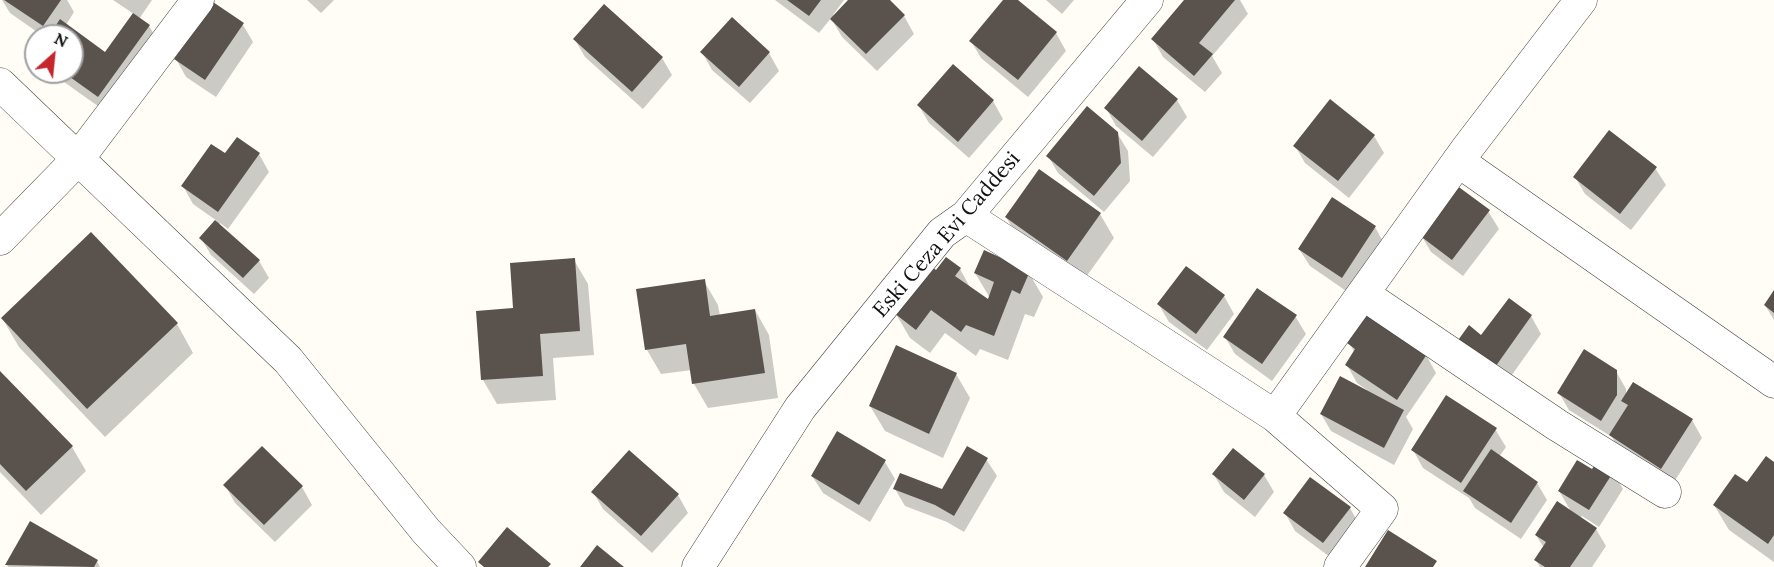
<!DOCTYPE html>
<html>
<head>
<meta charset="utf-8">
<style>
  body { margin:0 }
  #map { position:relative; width:1774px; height:567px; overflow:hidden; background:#fffdf5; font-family:Lora,serif }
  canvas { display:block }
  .north { position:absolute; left:24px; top:24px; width:60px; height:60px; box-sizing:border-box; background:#fff; border:2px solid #a0a0a0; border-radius:50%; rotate:27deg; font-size:16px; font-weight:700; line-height:24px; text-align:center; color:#111 }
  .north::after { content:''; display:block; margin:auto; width:21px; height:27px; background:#c4262e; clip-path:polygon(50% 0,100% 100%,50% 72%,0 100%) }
</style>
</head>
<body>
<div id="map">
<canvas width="1774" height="567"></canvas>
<div class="north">N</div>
</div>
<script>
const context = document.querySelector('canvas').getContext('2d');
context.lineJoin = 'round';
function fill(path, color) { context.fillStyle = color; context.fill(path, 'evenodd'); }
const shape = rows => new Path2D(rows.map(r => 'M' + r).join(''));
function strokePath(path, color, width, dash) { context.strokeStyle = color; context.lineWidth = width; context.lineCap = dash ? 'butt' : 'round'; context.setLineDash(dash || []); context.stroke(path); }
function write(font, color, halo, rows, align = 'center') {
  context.font = font + ' Lora,serif'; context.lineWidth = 6; context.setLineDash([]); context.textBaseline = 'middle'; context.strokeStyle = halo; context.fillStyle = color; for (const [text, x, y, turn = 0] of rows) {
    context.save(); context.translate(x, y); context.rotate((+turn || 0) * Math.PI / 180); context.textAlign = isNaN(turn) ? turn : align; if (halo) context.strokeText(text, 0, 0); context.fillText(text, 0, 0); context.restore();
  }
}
fill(shape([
  [2,0,67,0,74,12,66,25,106,54,134,14,113,0,152,0,139,19,149,26,159,43,109,114,50,72,72,72,72,36,43,36,10,13],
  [307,0,334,0,321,13],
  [775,0,844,0,833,15,834,16,850,0,888,0,904,16,914,34,877,71,842,37,831,18,819,33],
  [1005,0,1015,0,1056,33,1066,51,1028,97,981,58,971,41],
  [1046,0,1074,0,1062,14],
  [1186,0,1240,0,1248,14,1212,56,1222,73,1205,92,1163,57,1153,39],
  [214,4,243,25,253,42,216,97,186,77,176,59],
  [732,20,769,53,779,71,750,103,712,70,702,52],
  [575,40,662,58,672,75,643,109,585,57],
  [953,67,993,101,1003,119,969,158,929,123,919,106],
  [1177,100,1187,117,1153,157,1116,126,1106,108],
  [1117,133,1128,151,1130,181,1104,212,1058,173,1048,156],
  [1374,136,1384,153,1349,198,1305,163,1295,146],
  [259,154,269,172,228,229,220,223,219,225,259,261,269,278,254,294,211,255,201,238,217,221,193,204,183,186,225,155],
  [1655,168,1666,185,1631,230,1585,194,1575,177],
  [1488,211,1499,229,1463,276,1431,252,1421,235],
  [1100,214,1114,238,1081,284,1020,241,1006,217],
  [1375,227,1385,245,1352,295,1310,266,1299,249],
  [574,260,588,284,594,355,553,358,556,400,497,404,483,380,515,309],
  [960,269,971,289,989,301,990,298,975,273,1029,273,1043,297,1034,317,1025,314,1008,360,980,349,976,356,945,333,930,353,910,338,896,314,937,272],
  [704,281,718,305,720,316,755,310,769,335,778,398,708,408,694,384,692,370,661,374,647,350,637,291],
  [1774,291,1774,320,1765,305],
  [1224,296,1234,314,1207,350,1169,322,1159,305],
  [1295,316,1306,334,1272,381,1235,354,1225,337],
  [1531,316,1541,334,1504,386,1482,337],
  [2,318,177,324,193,353,105,437,19,347],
  [1349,343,1426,355,1436,373,1406,417,1413,429,1394,465,1331,431,1321,414,1367,390,1357,383,1347,365,1355,353],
  [1616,371,1626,389,1626,396,1692,420,1702,438,1672,485,1620,452,1612,437,1569,410,1559,393],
  [0,373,72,447,86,471,41,515,0,472],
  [956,374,970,398,943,458,885,431,870,406],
  [1495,429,1506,447,1499,457,1537,483,1547,500,1521,539,1475,508,1469,498,1423,468,1413,450],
  [838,433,885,462,895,479,870,522,823,493,812,476],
  [629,452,678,495,688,513,652,553,603,509,593,492],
  [986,459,997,476,964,532,947,522,905,506,895,489,942,491],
  [1774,464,1774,562,1729,530,1714,505],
  [1593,471,1613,472,1623,489,1599,527,1582,516,1580,518,1596,529,1606,546,1592,567,1540,567,1536,560,1544,548,1536,535,1572,513,1559,491],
  [1214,475,1264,475,1274,492,1255,517,1224,492],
  [225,485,302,487,312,505,275,542,235,503],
  [1350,508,1360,526,1334,560,1295,531,1285,513],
  [31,523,97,561,100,567,8,567,7,565]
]), '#0003');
fill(shape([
  [4,0,61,0,43,26],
  [787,0,821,0,809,16],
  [848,0,890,0,905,15,866,54,830,19],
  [1003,0,1018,0,1057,32,1018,80,969,41],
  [1184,0,1235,0,1199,43,1213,54,1194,76,1151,39],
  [213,2,244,23,205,80,174,59],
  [604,4,663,57,632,92,573,39],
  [133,13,150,25,98,97,63,72,72,72,72,36,49,36,60,19,105,52],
  [732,17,770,52,739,87,700,52],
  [953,64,994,100,958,142,917,105],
  [1139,66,1178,99,1142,141,1104,108],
  [1330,99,1375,135,1338,181,1293,146],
  [1087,106,1118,132,1121,163,1094,196,1046,156],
  [1609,130,1657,167,1620,214,1573,177],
  [237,137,260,153,218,212,181,186,211,144,225,153],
  [1039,169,1101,213,1067,261,1005,217],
  [1456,185,1490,210,1452,260,1419,235],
  [1332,197,1376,226,1342,278,1298,249],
  [215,220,260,260,243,278,199,238],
  [91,232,178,323,87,409,1,318],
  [984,250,1030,271,1020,294,1012,290,994,336,966,325,961,332,931,310,916,330,894,313,930,265,936,270,946,257,961,268,955,276,988,299,994,282,974,273],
  [575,258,580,331,540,334,543,376,481,380,476,311,513,308,510,263],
  [1186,266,1225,295,1196,334,1157,304],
  [705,279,710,316,755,309,765,373,692,384,686,344,645,350,636,289],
  [1257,288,1297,315,1262,364,1223,337],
  [1774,290,1774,313,1764,305],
  [1509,298,1532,315,1493,370,1456,343,1469,325,1481,335],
  [1366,314,1427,354,1397,400,1345,365,1355,349,1347,343],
  [896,345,957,373,929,434,869,406],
  [1584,349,1617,370,1617,395,1601,421,1557,393],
  [0,371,73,446,26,491,0,464],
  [1340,376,1404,410,1384,448,1320,414],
  [1633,382,1693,419,1661,469,1609,435,1628,405,1621,401],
  [1446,395,1497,428,1461,483,1411,450],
  [837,431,886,460,859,505,811,476],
  [262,446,303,486,264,525,223,485],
  [967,446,988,458,954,516,935,505,893,489,900,473,942,489],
  [1233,448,1265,474,1244,500,1212,474],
  [1491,449,1538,482,1511,523,1463,491],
  [629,450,679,494,641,536,591,492],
  [1766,456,1774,462,1774,535,1768,544,1713,505,1735,474,1747,482],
  [1577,460,1592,469,1598,460,1614,471,1589,510,1558,491],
  [1310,477,1351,507,1323,543,1283,513],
  [1557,501,1597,528,1570,567,1545,567,1534,560,1546,542,1535,535],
  [30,521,98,560,94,567,5,565],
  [507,527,551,564,548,567,484,567,478,562],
  [1388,530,1437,561,1433,567,1365,567],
  [597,545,624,567,580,567]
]), '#5a524d');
const minor = shape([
  [0,84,288,360,426,531,460,567],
  [1458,161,1774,382],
  [966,216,1275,416,1382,509,1340,567],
  [0,239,77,160,198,0],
  [1363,294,1557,425,1665,492],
  [1275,416,1466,150,1581,0],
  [698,567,800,408,942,233,966,216,1147,0]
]);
strokePath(minor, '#444', 33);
strokePath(minor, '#fff', 32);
write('21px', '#111', '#fff', [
  ["Eski Ceza Evi Caddesi",947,235,-49]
]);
</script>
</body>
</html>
